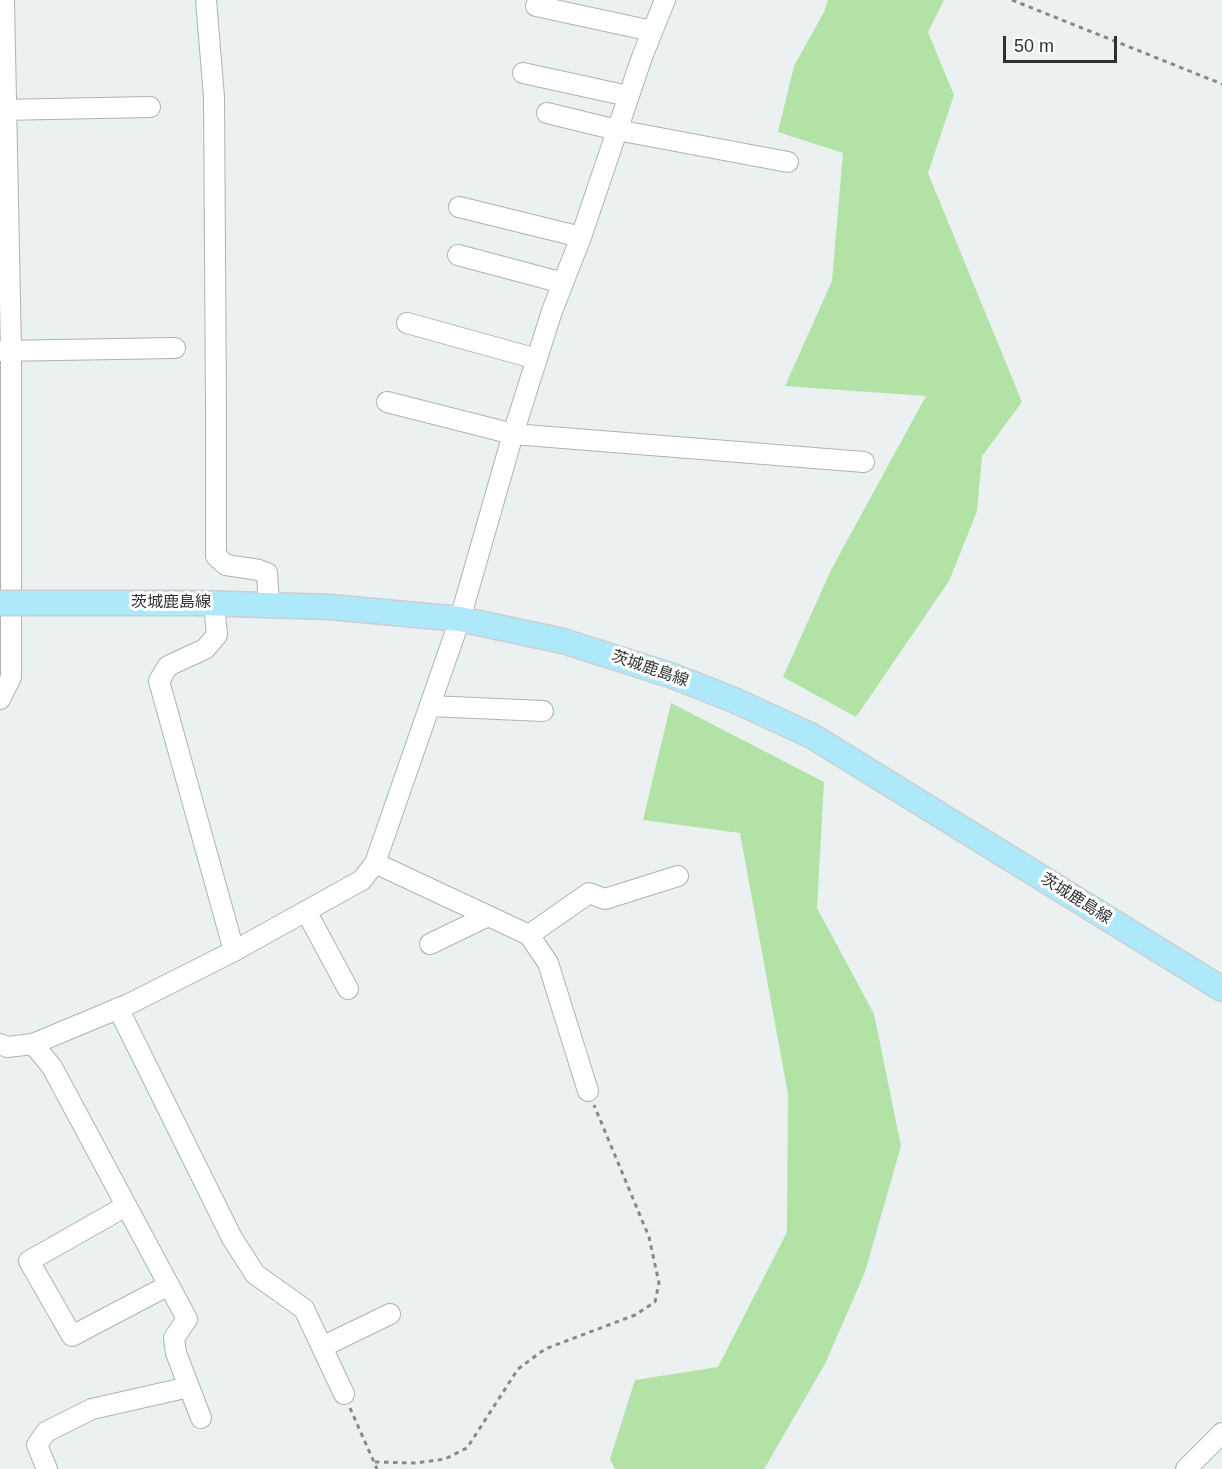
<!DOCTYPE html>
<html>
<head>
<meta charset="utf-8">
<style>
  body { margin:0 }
  #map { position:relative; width:1222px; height:1469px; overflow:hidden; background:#eaf1f0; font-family:Helvetica,sans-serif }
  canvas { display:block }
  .scale { position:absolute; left:1003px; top:36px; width:114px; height:27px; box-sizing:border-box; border:3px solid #2f3131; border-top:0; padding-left:8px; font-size:18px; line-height:21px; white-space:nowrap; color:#2f3131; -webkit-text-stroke:4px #fff; paint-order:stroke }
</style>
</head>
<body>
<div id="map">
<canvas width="1222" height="1469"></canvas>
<div class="scale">50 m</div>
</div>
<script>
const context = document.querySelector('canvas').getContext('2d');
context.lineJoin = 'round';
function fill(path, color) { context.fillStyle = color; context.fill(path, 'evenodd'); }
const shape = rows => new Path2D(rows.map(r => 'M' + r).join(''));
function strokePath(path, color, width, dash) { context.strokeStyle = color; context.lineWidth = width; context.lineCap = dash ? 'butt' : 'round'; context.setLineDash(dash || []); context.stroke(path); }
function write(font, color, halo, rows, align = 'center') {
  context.font = font + ' Helvetica,"Noto Sans JP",sans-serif'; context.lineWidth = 6; context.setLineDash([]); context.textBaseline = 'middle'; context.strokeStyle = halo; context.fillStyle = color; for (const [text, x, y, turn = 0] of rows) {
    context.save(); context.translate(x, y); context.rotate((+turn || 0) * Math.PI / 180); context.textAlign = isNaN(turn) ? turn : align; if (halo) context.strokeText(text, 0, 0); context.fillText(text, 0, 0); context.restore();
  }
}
fill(shape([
  [828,0,944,0,928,32,954,95,928,173,1022,402,982,456,977,511,949,581,856,717,783,677,831,570,926,396,785,386,832,281,843,153,778,132,794,66,824,12],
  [671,703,824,782,817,908,874,1014,901,1146,865,1272,825,1364,764,1469,615,1469,610,1459,635,1380,718,1367,787,1232,788,1094,740,833,643,820]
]), '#b2e2a5');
const minor = shape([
  [206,0,214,97,216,407,216,556,226,565,259,570,267,573,269,605],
  [536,6,652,31],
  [523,73,628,96],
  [0,110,150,107],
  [547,113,617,130,788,162],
  [459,207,581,237],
  [458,255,563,283],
  [407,323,537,359],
  [0,351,175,348],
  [387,402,513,434,864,462],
  [214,603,217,635,205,649,168,666,159,681,234,951],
  [0,699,11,677,11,351,4,0],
  [430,706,543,711],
  [375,863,529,935,548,963,588,1091],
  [306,911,348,989],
  [529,935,589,893,605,899,678,876],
  [430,944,488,916],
  [118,1008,232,1238,255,1274,304,1309,344,1394],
  [0,1044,7,1047,33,1044,129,1004,234,951,362,880,375,863,460,619,513,434,552,311,581,237,642,57,665,0],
  [33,1044,52,1067,187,1319,174,1338,176,1353,201,1418],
  [126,1206,29,1261,72,1336,169,1285],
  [322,1347,390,1314],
  [47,1469,37,1445,46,1432,92,1409,189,1387],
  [1186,1469,1222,1433]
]);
const major = shape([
  [199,603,330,607,460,619,563,641,673,676,734,700,812,736,1222,989]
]);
strokePath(minor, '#adb3b3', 22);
strokePath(major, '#cdcece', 27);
strokePath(shape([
  [1012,0,1222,84],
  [350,1408,377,1469],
  [375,1462,416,1463,445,1459,467,1448,518,1369,545,1349,635,1315,655,1302,659,1283,649,1237,594,1105]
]), '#858a89', 3, [4.5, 4.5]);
strokePath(minor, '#fff', 20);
strokePath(major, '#aee9fb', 24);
const majorBridge = shape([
  [0,603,199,603]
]);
strokePath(majorBridge, '#cdcece', 27, []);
strokePath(majorBridge, '#aee9fb', 24);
write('16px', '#2f3131', '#fff', [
  ["茨城鹿島線",171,603],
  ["茨城鹿島線",650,669,19],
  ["茨城鹿島線",1076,899,32]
]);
</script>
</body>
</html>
